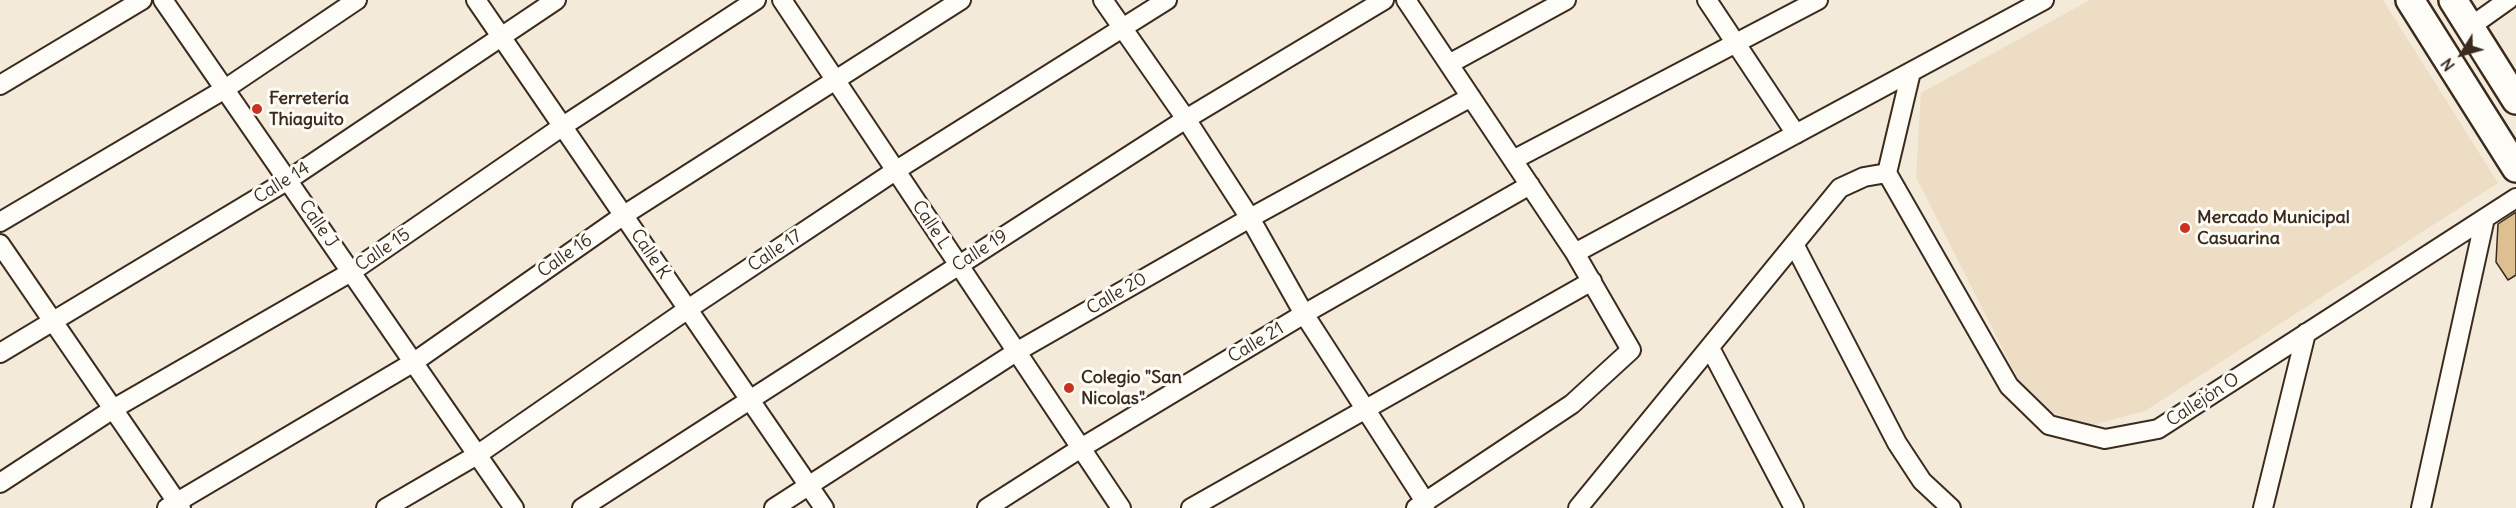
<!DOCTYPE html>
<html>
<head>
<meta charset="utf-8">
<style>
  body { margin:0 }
  #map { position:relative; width:2516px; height:508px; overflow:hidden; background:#f4ead9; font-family:Delius,sans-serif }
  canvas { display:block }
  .north { position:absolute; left:2432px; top:24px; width:60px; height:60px; -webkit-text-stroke:4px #fdfcf7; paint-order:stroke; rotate:233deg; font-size:16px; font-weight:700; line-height:24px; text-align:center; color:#3b2a1e }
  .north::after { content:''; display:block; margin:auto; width:21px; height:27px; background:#3b2a1e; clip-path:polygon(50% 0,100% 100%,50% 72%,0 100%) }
</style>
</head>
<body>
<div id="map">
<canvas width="2516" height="508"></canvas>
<div class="north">N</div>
</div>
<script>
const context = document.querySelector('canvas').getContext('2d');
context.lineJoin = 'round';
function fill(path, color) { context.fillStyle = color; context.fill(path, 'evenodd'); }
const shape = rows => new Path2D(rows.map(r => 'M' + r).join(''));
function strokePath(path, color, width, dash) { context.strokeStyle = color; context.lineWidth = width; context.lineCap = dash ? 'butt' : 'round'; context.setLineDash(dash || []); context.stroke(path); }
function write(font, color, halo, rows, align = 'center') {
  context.font = font + ' Delius,sans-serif'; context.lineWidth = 6; context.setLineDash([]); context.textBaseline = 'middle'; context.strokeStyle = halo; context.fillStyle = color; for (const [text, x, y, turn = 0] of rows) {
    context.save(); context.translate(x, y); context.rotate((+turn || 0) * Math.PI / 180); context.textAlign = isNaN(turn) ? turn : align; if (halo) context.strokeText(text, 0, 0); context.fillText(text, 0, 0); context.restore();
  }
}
fill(shape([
  [2090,0,2383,0,2498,183,2145,411,2089,426,2048,411,2021,385,1916,177,1921,93]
]), '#edddc4');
const building = shape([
  [2516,212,2516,275,2508,280,2496,262,2498,224,2516,212]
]);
fill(building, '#debf92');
strokePath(building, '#3b2a1e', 1.5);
const street = shape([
  [163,0,514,508],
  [476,0,824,508],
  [782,0,1121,508],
  [1103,0,1186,119,1250,218,1304,314,1426,503],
  [1406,0,1575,253,1631,350,1572,404,1416,508],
  [1707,0,1796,134],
  [2470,27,2508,0],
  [1449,64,1566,0],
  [0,85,142,0],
  [1513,160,1818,0],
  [1887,173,2009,386,2049,425,2105,439,2158,429,2516,198],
  [1887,173,1911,72],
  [0,222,225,89,357,0],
  [0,244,181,508],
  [1795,246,1897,443,1922,481,1951,508],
  [1575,253,2044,0],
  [1710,348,1794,508],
  [0,353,288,180,556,0],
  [0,483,113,409,351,272,563,126,756,0],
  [167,508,414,362,624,215,961,0],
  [386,508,477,455,688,309,895,171,1167,0],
  [582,508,1186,119,1384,0],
  [774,508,1016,352,1250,218,1471,97],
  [987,508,1081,448,1304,314,1530,185],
  [1191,508,1592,281],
  [1578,508,1840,188,1864,177,1887,173],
  [2263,508,2306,333],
  [2421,508,2485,218]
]);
const secondary = shape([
  [2410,0,2516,168],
  [2453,0,2516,100]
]);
strokePath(street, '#3b2a1e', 22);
strokePath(secondary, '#3b2a1e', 32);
strokePath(street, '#fdfcf7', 18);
strokePath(secondary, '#fdfcf7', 27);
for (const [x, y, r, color] of [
  [257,109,6,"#c8321e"],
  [2185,228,6,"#c8321e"],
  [1069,388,6,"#c8321e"]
]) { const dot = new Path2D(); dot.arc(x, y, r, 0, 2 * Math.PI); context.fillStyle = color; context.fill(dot); strokePath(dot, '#fdfcf7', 2); }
write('bold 18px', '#3b2a1e', '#fdfcf7', [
  ["Ferretería",269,99],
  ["Thiaguito",269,120],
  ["Mercado Municipal",2197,218],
  ["Casuarina",2197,239],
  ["Colegio \"San",1081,378],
  ["Nicolas\"",1081,399]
], 'left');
write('18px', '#3b2a1e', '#fdfcf7', [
  ["Calle 14",282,183,-32],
  ["Calle J",318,224,55],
  ["Calle L",931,225,56],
  ["Calle 15",383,250,-34],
  ["Calle 17",775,251,-34],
  ["Calle 19",980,251,-33],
  ["Calle K",650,254,56],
  ["Calle 16",565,256,-35],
  ["Calle 20",1117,294,-30],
  ["Calle 21",1256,343,-31],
  ["Callejón O",2203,400,-33]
]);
</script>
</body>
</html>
